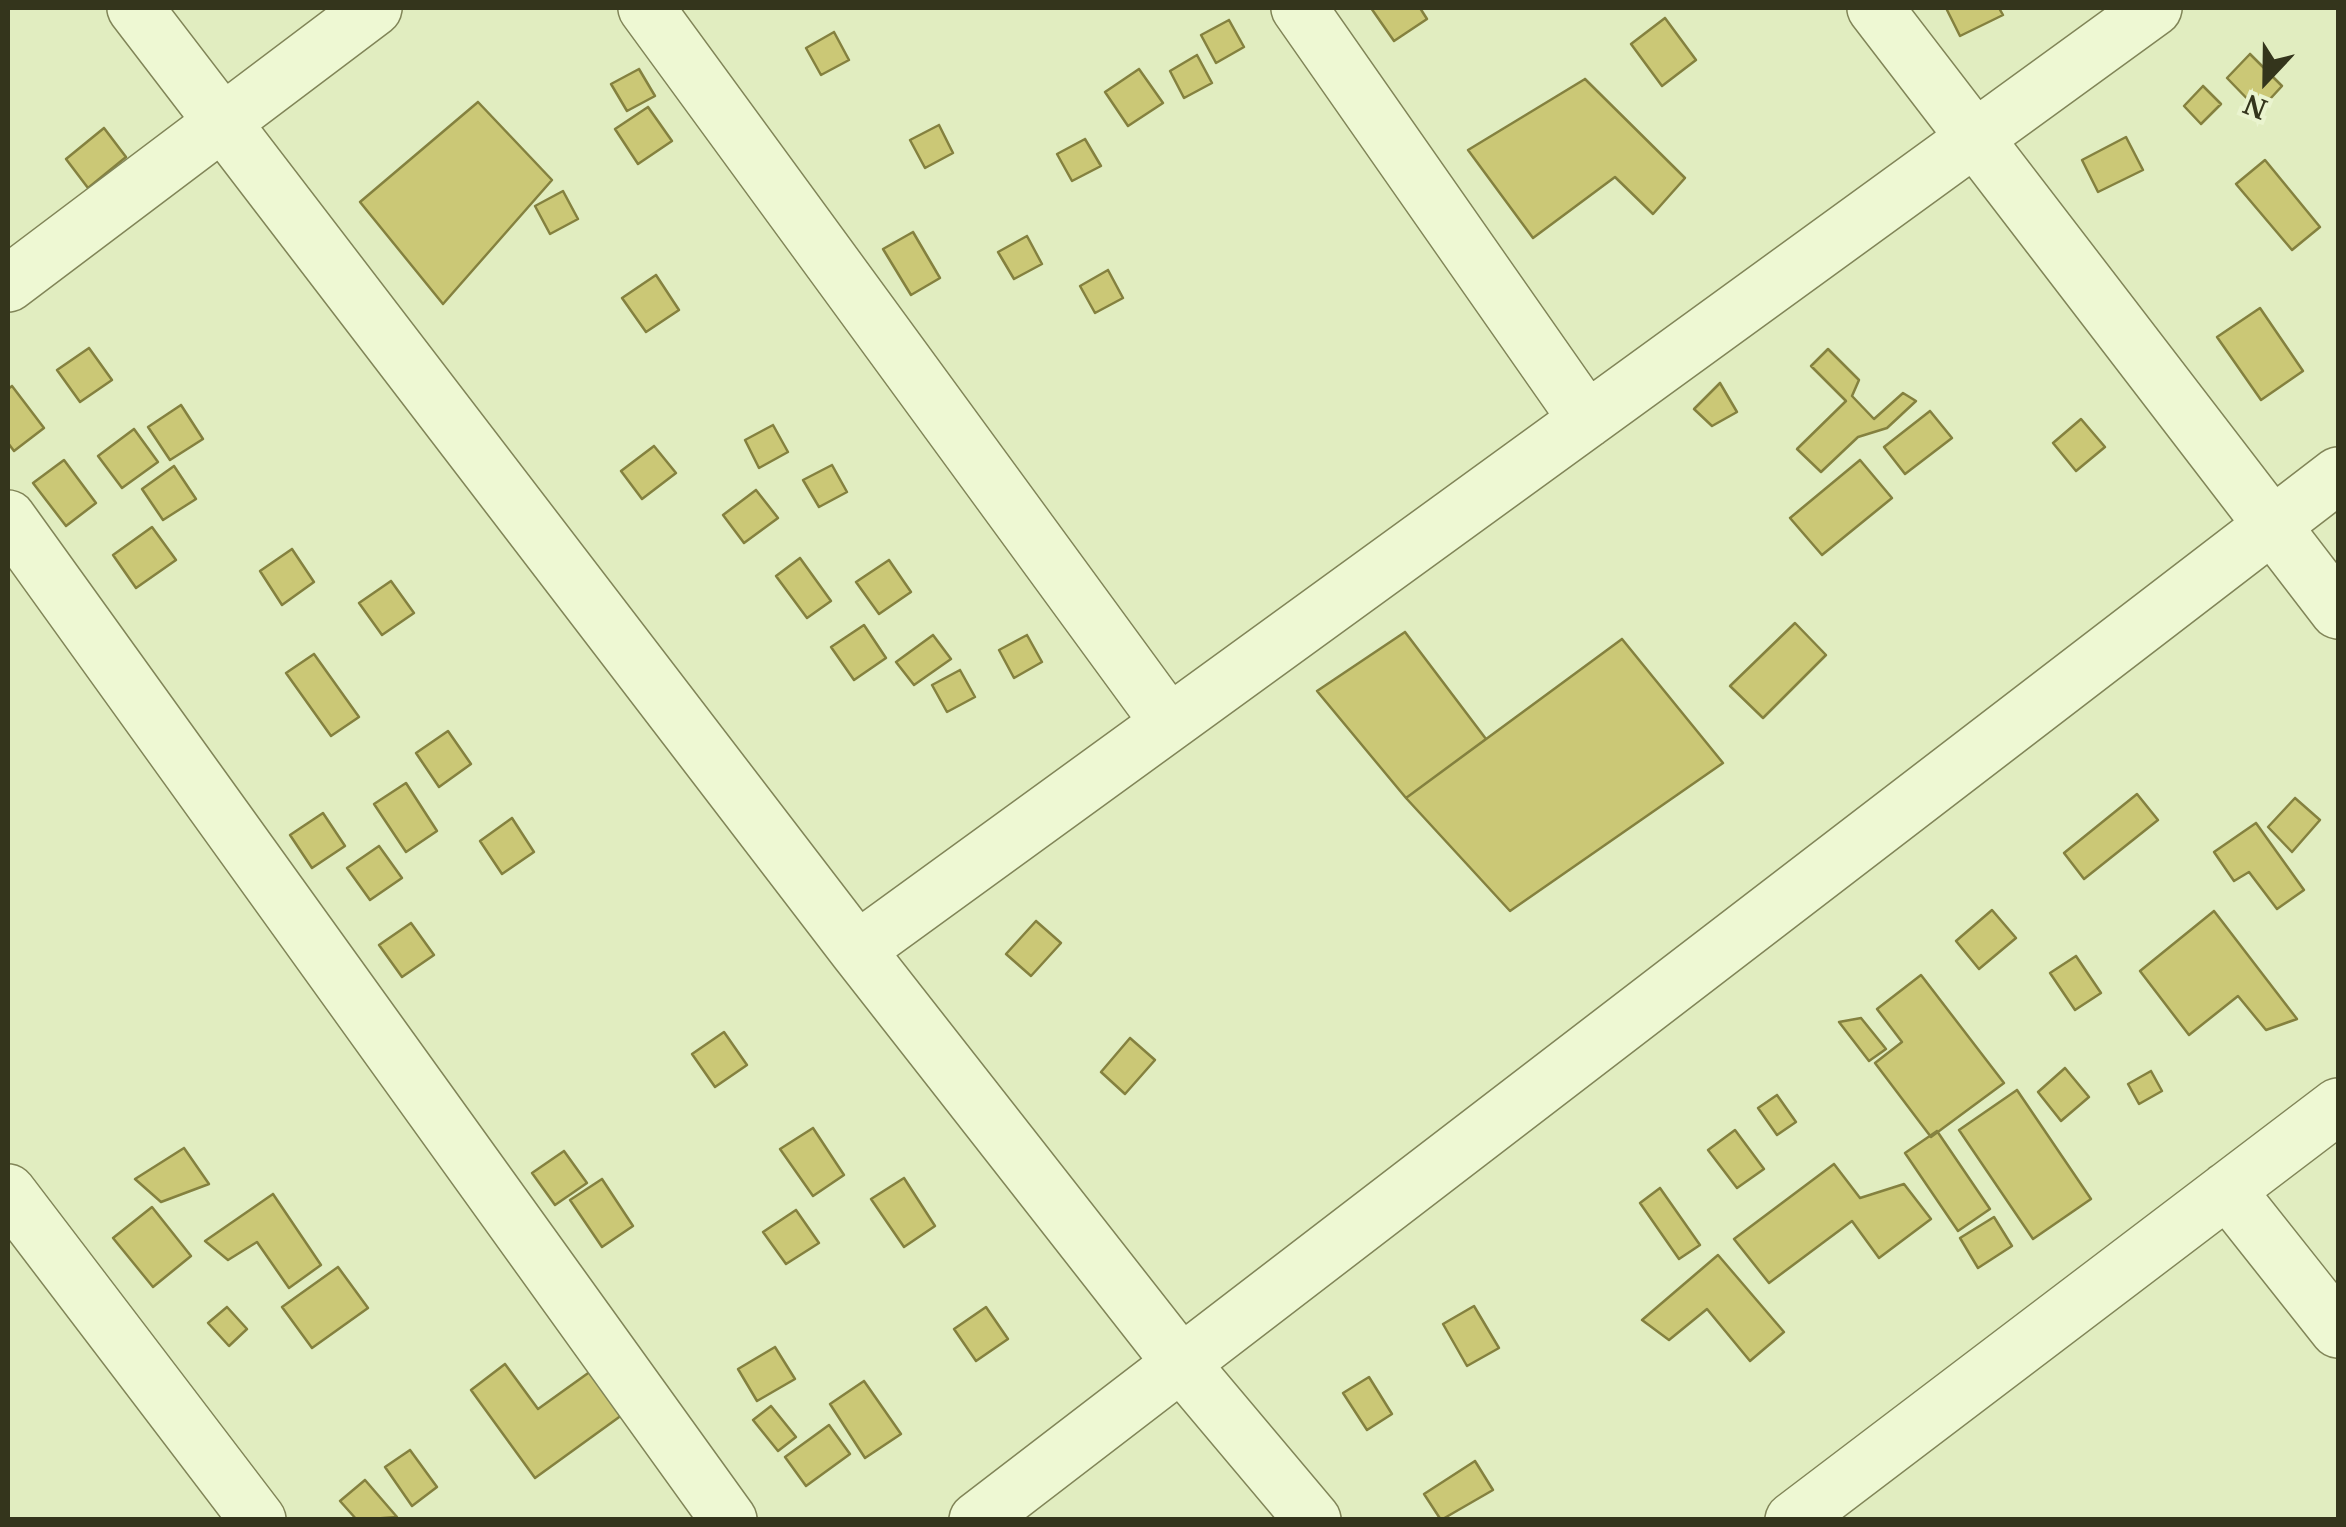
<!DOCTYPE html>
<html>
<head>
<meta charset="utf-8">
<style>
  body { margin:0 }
  #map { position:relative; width:2346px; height:1527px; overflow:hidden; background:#e1edc0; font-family:"Noto Serif",serif }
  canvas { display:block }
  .frame { position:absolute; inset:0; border:10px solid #34351c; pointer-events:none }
  .north { position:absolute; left:2216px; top:30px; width:100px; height:100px; -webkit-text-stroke:8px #eaf4cf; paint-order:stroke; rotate:202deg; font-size:28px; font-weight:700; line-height:40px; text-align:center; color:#34351c }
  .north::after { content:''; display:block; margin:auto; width:35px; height:45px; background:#34351c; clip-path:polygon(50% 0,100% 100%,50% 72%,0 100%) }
</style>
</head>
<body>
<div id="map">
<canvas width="2346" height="1527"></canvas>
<div class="frame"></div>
<div class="north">N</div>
</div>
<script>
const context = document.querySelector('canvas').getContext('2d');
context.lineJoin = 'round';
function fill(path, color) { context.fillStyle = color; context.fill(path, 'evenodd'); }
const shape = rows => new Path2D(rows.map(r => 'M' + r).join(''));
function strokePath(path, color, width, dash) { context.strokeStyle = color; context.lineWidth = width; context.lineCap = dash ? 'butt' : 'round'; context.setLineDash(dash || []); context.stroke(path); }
const building = shape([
  [1371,8,1420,8,1427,19,1394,41,1371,8],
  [1946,8,1999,8,2003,15,1960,36,1946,8],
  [1665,18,1696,60,1662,86,1631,44,1665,18],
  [1229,20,1244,47,1216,63,1201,35,1229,20],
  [834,32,849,60,821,75,806,48,834,32],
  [2250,54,2282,86,2259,111,2227,78,2250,54],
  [1197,55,1212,83,1184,98,1170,71,1197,55],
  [639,69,655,96,627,111,611,84,639,69],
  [1139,69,1163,103,1128,126,1105,92,1139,69],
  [1585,79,1685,178,1653,214,1615,177,1533,238,1468,150,1585,79],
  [2203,86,2221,104,2201,124,2184,106,2203,86],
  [478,102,552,180,443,304,360,202,478,102],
  [648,107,672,141,638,164,615,129,648,107],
  [939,125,953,153,925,168,910,140,939,125],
  [104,128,126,157,88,188,66,159,104,128],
  [2126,137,2143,170,2098,192,2082,160,2126,137],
  [1085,139,1101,166,1072,181,1057,154,1085,139],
  [2265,160,2320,227,2292,250,2236,184,2265,160],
  [563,191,578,219,550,234,535,206,563,191],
  [913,232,940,278,911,295,883,249,913,232],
  [1027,236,1042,264,1014,279,998,252,1027,236],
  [1108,270,1123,298,1095,313,1080,286,1108,270],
  [656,275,679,310,646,332,622,298,656,275],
  [2260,308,2303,371,2261,400,2217,337,2260,308],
  [89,348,112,380,80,402,57,370,89,348],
  [1828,349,1859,380,1852,396,1874,419,1903,393,1916,401,1887,428,1858,437,1821,472,1797,449,1846,401,1811,366,1828,349],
  [1720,383,1737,412,1712,426,1694,409,1720,383],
  [12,386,44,428,14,451,8,443,8,389,12,386],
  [181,405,203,439,170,460,148,427,181,405],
  [1930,411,1952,438,1905,474,1884,447,1930,411],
  [2081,419,2105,447,2076,471,2053,443,2081,419],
  [773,425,788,452,759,468,745,440,773,425],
  [134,429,158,462,122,488,98,456,134,429],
  [654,446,676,473,642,499,621,471,654,446],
  [64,460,96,503,66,526,33,483,64,460],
  [1860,460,1892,498,1822,555,1790,518,1860,460],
  [832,465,847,492,819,507,803,480,832,465],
  [174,466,196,499,163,520,142,489,174,466],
  [756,490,778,518,744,543,723,515,756,490],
  [152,527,176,560,136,588,113,555,152,527],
  [292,549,314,582,282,605,260,571,292,549],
  [800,558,831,601,807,618,776,576,800,558],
  [889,560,911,592,879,614,856,582,889,560],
  [391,581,414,613,382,635,359,603,391,581],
  [1795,623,1826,655,1763,718,1730,686,1795,623],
  [864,625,886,658,854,680,831,647,864,625],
  [1405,632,1486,739,1406,798,1317,691,1405,632],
  [933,635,951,659,914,685,896,662,933,635],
  [1027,635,1042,662,1014,678,999,650,1027,635],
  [1622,639,1723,763,1510,911,1406,798,1622,639],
  [314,654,359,717,331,736,286,673,314,654],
  [960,670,975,697,947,712,932,685,960,670],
  [448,731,471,764,439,787,416,753,448,731],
  [406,783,437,831,406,852,374,804,406,783],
  [2137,794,2158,820,2084,879,2064,853,2137,794],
  [2295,798,2320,820,2292,852,2268,827,2295,798],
  [323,813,345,846,312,868,290,835,323,813],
  [512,818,534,852,502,874,480,841,512,818],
  [2256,823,2304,890,2277,909,2249,872,2234,881,2214,852,2256,823],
  [379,846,402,878,370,900,347,868,379,846],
  [1992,910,2016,938,1979,969,1956,941,1992,910],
  [2214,911,2297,1019,2266,1030,2238,996,2189,1035,2140,971,2214,911],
  [1036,921,1061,943,1031,976,1006,954,1036,921],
  [411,923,434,955,402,977,379,945,411,923],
  [2076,956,2101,993,2075,1010,2050,973,2076,956],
  [1921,975,2004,1083,1931,1137,1875,1063,1902,1042,1877,1009,1921,975],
  [1861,1018,1886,1049,1869,1061,1839,1022,1861,1018],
  [724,1032,747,1065,715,1087,692,1054,724,1032],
  [1130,1038,1155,1060,1125,1094,1101,1072,1130,1038],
  [2065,1068,2089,1097,2061,1121,2038,1092,2065,1068],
  [2151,1071,2162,1091,2139,1104,2128,1084,2151,1071],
  [2017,1090,2091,1199,2033,1239,1959,1130,2017,1090],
  [1777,1095,1796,1122,1777,1135,1758,1108,1777,1095],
  [813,1128,844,1175,813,1196,780,1149,813,1128],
  [1735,1130,1764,1169,1737,1188,1708,1150,1735,1130],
  [1937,1131,1990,1209,1958,1231,1905,1153,1937,1131],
  [184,1148,209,1184,161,1202,135,1179,184,1148],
  [564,1151,587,1183,555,1205,532,1173,564,1151],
  [1834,1164,1860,1198,1904,1184,1931,1219,1879,1258,1852,1221,1769,1283,1734,1239,1834,1164],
  [904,1178,935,1226,904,1247,871,1199,904,1178],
  [602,1179,633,1226,602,1247,570,1200,602,1179],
  [1660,1188,1700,1245,1679,1259,1640,1203,1660,1188],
  [273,1194,321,1265,289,1288,257,1242,228,1260,205,1241,273,1194],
  [152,1207,191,1256,153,1287,113,1238,152,1207],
  [796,1210,819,1243,786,1264,763,1232,796,1210],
  [1994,1217,2012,1246,1978,1268,1960,1238,1994,1217],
  [1718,1255,1784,1332,1750,1361,1707,1309,1669,1340,1642,1320,1718,1255],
  [338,1267,368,1308,312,1348,282,1307,338,1267],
  [1474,1306,1499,1348,1467,1366,1443,1324,1474,1306],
  [227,1307,247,1329,229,1346,208,1323,227,1307],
  [986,1307,1008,1339,976,1361,954,1329,986,1307],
  [775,1347,795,1379,757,1401,738,1369,775,1347],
  [505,1364,538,1409,591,1371,622,1415,535,1478,471,1390,505,1364],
  [1369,1377,1392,1414,1367,1430,1343,1393,1369,1377],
  [864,1381,901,1434,865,1458,830,1404,864,1381],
  [771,1406,796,1437,778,1451,753,1420,771,1406],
  [829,1425,850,1454,806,1486,785,1457,829,1425],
  [410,1450,437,1487,412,1506,385,1467,410,1450],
  [1475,1461,1493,1490,1441,1520,1424,1494,1475,1461],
  [365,1480,397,1517,357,1520,340,1501,365,1480]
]);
fill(building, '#cbc876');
strokePath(building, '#84813f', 2.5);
const minor = shape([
  [135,8,857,950,1180,1362,1313,1520],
  [646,8,1169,723],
  [1299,8,1587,420],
  [1875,8,2338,611],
  [8,284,374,8],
  [8,518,729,1520],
  [857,950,2154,8],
  [2227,1190,2338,1330],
  [8,1192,258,1520],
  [977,1520,2338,475],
  [1793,1520,2338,1106]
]);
strokePath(minor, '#818558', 58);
strokePath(minor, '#eef8d3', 55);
</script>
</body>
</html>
